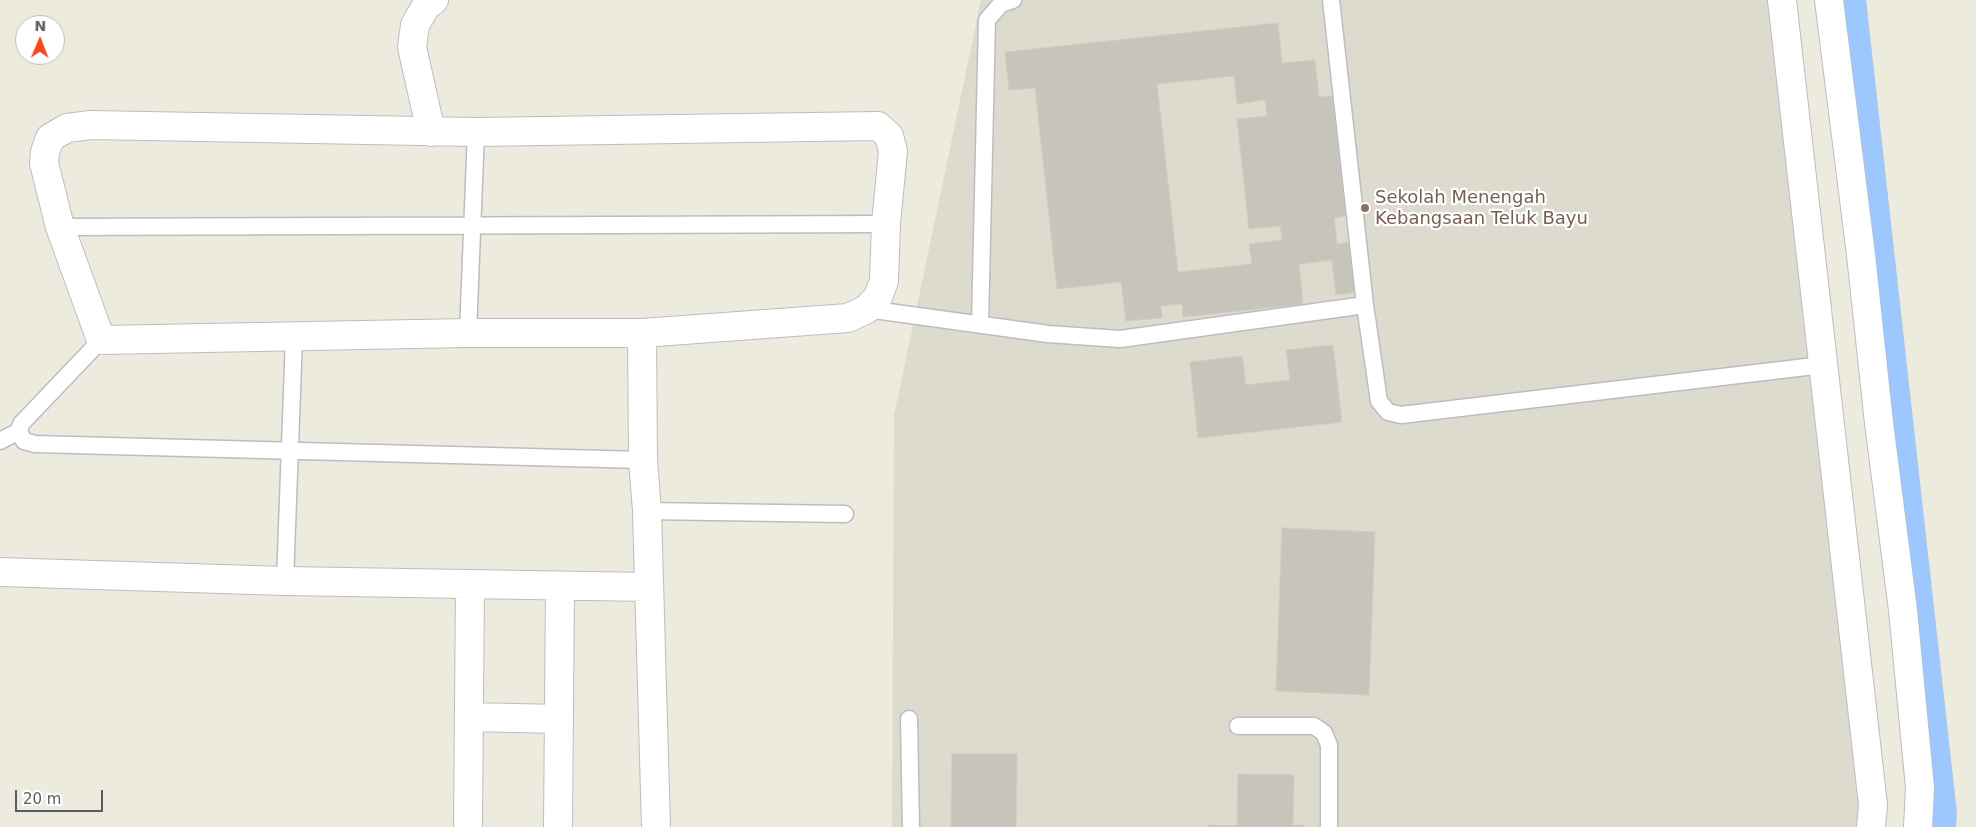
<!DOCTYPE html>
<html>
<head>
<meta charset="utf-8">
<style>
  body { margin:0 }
  #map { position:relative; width:1976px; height:827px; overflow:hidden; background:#ecebde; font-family:"DejaVu Sans",sans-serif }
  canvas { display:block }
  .north { position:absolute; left:15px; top:15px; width:50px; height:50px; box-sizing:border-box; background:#fff; border:1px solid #bcbdc0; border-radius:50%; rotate:1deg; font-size:14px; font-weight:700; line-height:20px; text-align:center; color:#585b61 }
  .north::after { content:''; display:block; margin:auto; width:18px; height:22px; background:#f5491c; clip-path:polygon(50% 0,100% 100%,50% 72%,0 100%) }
  .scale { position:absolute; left:15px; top:790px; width:88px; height:22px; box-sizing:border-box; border:2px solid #585b61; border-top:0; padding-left:6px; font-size:15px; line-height:18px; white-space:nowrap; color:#585b61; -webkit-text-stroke:4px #fff; paint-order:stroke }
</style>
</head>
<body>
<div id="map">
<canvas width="1976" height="827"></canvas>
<div class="north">N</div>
<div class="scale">20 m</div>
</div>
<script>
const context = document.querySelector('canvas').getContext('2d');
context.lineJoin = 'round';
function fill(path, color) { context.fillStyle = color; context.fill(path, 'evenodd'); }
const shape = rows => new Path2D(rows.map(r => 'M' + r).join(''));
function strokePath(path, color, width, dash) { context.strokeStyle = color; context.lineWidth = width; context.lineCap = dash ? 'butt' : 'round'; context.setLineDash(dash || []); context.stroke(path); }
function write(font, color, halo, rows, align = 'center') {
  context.font = font + ' "DejaVu Sans",sans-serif'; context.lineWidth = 4.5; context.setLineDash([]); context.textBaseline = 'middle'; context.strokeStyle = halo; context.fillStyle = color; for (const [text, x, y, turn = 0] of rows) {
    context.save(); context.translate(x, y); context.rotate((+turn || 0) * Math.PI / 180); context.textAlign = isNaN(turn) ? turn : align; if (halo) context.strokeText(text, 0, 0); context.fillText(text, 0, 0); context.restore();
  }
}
fill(shape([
  [981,0,1769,0,1860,811,1859,827,892,827,894,416]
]), '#dcdbcd');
strokePath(shape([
  [1851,0,1942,814,1941,827]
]), '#9cc7ff', 30);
const building = shape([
  [1278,23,1282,63,1315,60,1319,97,1333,96,1346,216,1334,218,1337,244,1351,242,1357,292,1336,295,1332,260,1299,264,1303,304,1183,317,1182,304,1161,306,1162,318,1126,321,1121,282,1057,289,1035,88,1009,90,1005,52,1278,23],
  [1234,76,1237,104,1265,100,1267,116,1237,119,1249,229,1280,226,1282,240,1249,244,1252,264,1178,272,1157,84,1234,76],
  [1333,345,1342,422,1198,438,1190,362,1242,356,1246,385,1290,380,1286,350,1333,345],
  [1282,528,1375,532,1369,695,1276,691,1282,528],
  [952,754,1017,754,1016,827,951,827,952,754],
  [1238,774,1294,775,1293,825,1303,825,1303,827,1208,827,1208,825,1237,826,1238,774]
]);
fill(building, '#c7c5bb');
strokePath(building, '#d1cdbc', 1);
const service = shape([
  [1331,0,1365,305,1379,401,1388,412,1401,415,1823,365],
  [60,227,886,224],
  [867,309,1048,334,1120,339,1365,305],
  [980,325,987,20,1001,4,1013,0],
  [468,333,476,132],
  [101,340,21,424,19,431,24,441,35,444,643,460],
  [0,441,19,431],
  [647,511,845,514],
  [285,581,294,337],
  [909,719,911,827],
  [1238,726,1314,726,1324,733,1329,745,1329,827]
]);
const minor = shape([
  [1782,0,1873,805,1871,827],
  [1829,0,1861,255,1879,423,1903,610,1920,788,1918,827],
  [91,125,476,132,878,126,889,136,893,151,886,224,884,281,878,297,867,309,848,318,642,333,468,333,101,340,60,227,44,163,45,152,50,138,67,128,91,125],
  [431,132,412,47,415,25,426,6,434,0],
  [642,333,643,460,647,511,656,827],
  [0,572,285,581,649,587],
  [469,717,559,719],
  [468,827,470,584],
  [558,827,560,586]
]);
strokePath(service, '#bcbdc4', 19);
strokePath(minor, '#bcbdc4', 30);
strokePath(service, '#fff', 16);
strokePath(minor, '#fff', 28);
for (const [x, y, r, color] of [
  [1365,208,5,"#8d6e63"]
]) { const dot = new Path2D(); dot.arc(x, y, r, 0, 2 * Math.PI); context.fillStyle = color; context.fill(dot); strokePath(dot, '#fff', 2); }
write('18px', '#785e54', '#fff', [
  ["Sekolah Menengah",1375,198],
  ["Kebangsaan Teluk Bayu",1375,219]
], 'left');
</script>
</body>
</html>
